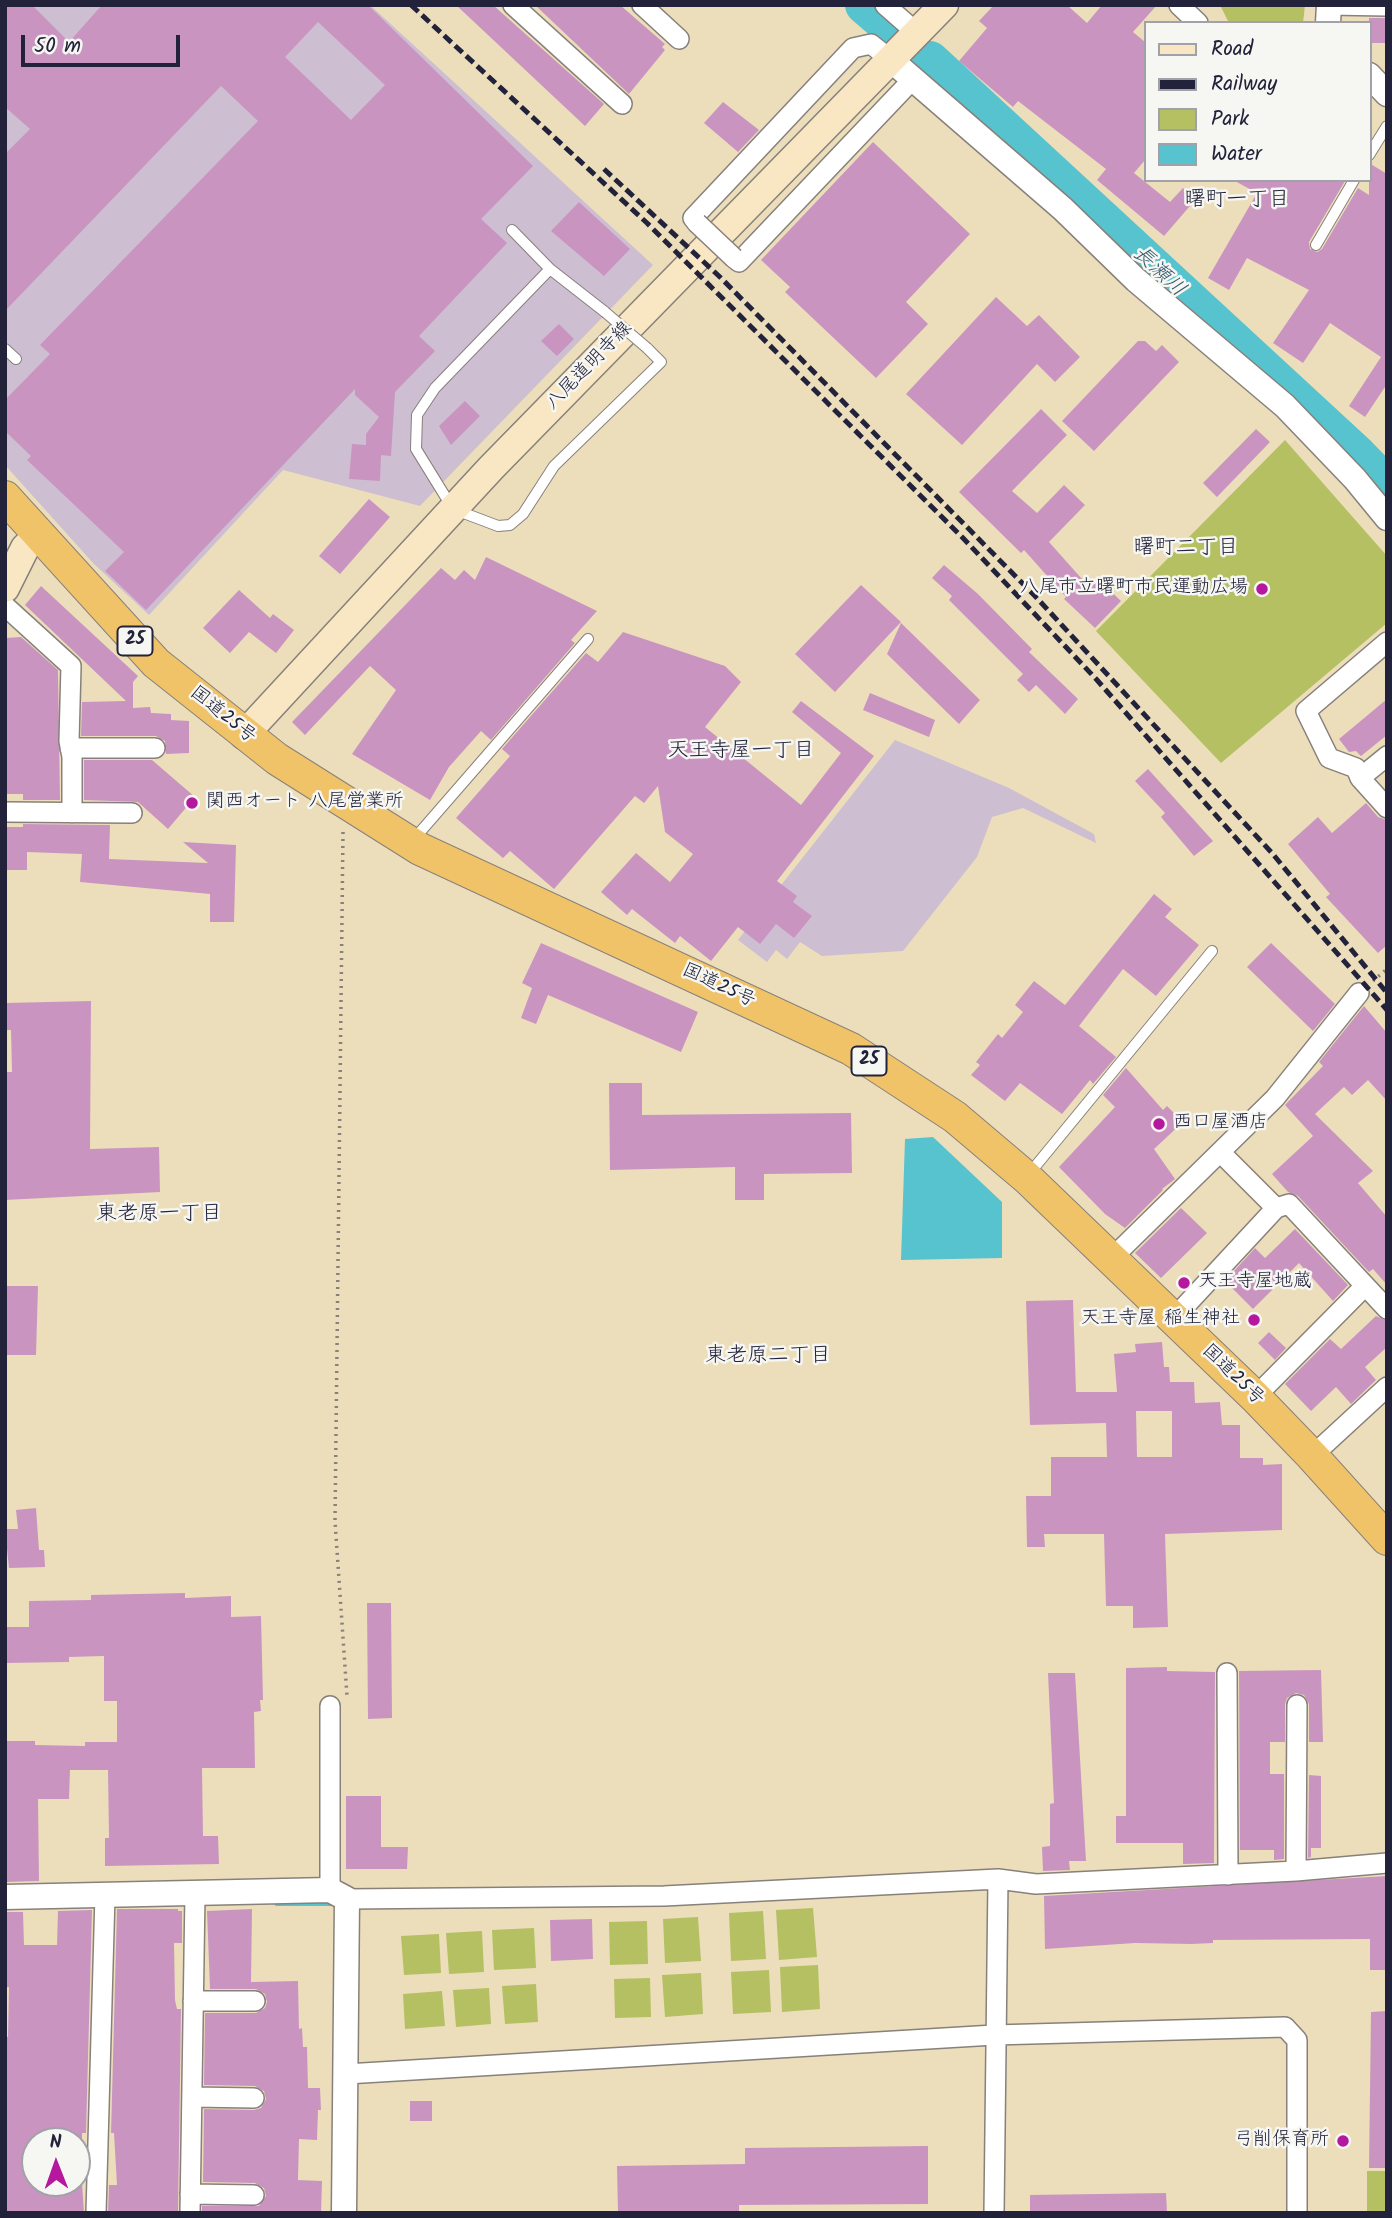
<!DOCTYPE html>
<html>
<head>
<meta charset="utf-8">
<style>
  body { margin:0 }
  #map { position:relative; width:1392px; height:2218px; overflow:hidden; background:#ecdebb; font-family:Kalam,sans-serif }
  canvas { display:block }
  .frame { position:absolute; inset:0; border:7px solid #22223b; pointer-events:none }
  .legend { position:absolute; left:1144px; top:21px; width:228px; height:161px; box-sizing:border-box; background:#f6f6f2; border:2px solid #a1a1a9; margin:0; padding:9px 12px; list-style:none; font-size:21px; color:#22223b }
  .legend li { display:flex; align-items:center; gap:14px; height:35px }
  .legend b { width:35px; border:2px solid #a1a1a9 }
  .north { position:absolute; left:21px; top:2127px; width:70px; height:70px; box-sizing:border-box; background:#f6f6f2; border:2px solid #a1a1a9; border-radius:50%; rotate:359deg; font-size:19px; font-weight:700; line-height:28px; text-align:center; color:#22223b }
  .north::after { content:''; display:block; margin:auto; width:24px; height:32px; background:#b5179e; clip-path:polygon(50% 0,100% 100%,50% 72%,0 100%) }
  .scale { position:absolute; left:21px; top:35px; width:159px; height:32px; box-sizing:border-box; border:4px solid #22223b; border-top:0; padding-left:9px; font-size:21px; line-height:24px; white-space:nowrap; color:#22223b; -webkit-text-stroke:5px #f6f6f2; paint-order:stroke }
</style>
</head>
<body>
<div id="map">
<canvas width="1392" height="2218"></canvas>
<div class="frame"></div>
<ul class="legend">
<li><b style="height:9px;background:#f9e7c3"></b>Road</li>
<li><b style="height:9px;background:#22223b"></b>Railway</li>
<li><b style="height:19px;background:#b4c062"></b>Park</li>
<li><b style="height:19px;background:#56c3ce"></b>Water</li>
</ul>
<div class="north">N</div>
<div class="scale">50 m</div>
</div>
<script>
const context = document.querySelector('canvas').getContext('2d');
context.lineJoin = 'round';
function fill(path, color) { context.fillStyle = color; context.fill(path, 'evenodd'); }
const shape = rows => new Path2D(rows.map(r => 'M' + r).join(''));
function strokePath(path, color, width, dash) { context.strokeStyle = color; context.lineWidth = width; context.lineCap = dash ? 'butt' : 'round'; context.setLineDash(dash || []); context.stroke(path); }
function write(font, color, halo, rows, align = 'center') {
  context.font = font + ' Kalam,"Klee One",sans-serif'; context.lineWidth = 5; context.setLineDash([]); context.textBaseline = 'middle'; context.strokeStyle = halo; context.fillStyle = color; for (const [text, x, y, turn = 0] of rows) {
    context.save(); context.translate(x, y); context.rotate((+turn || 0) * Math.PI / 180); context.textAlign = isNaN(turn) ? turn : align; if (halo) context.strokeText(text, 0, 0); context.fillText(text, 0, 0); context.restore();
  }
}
fill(shape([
  [5,5,370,5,653,265,420,506,283,470,149,615,94,564,5,465],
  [895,740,1009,788,1094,834,1096,843,1023,808,992,817,977,857,903,951,822,956,800,942,787,959,776,950,767,962,738,940]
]), '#cebed2');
fill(shape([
  [1220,5,1305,5,1303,23,1229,23],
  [1285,440,1387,556,1387,623,1221,763,1096,631],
  [813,1908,817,1957,779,1960,776,1910],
  [763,1911,766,1959,731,1961,729,1913],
  [698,1917,701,1961,665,1963,663,1919],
  [647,1921,648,1964,610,1965,609,1922],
  [534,1928,536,1968,494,1970,492,1930],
  [482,1931,484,1972,449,1974,446,1933],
  [439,1934,441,1973,404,1975,401,1936],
  [818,1965,820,2009,782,2012,780,1967],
  [769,1970,771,2012,733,2014,731,1972],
  [701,1973,703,2014,665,2017,662,1975],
  [650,1978,651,2017,615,2018,614,1979],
  [536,1984,538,2022,505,2024,502,1986],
  [489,1988,491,2024,456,2027,453,1990],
  [442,1991,445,2026,405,2029,403,1994],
  [1367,2171,1387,2171,1387,2213,1367,2213]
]), '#b4c062');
fill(shape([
  [933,1137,1002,1202,1002,1258,901,1260,905,1139]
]), '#56c3ce');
strokePath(shape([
  [277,1903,331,1903]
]), '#56c3ce', 6);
strokePath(shape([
  [864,5,885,23],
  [930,60,1357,454,1387,485]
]), '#56c3ce', 38);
fill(shape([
  [5,5,32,5,69,42,102,5,368,5,533,166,481,219,507,243,419,336,435,351,395,392,391,456,381,455,380,481,349,479,352,444,366,445,366,434,379,417,355,395,355,389,146,610,105,571,124,552,27,460,31,456,5,431,5,400,50,354,40,345,258,121,221,86,5,311,5,154,30,129,5,107],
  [318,22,385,85,351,120,285,57],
  [456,5,493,5,604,104,585,126],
  [535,5,620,5,665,44,662,47,665,50,629,94],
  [994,5,1067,5,1087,23,1102,5,1157,5,1133,32,1145,42,1145,160,1134,173,1170,202,1183,188,1196,199,1164,236,1097,180,1106,169,1018,101,1013,107,959,61,987,28,979,21],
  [1369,18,1387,18,1387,43,1369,43],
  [723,102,759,130,738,152,704,123],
  [873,142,970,234,906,302,928,324,876,378,785,292,790,287,761,260],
  [1369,163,1387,174,1387,384,1365,417,1349,406,1381,357,1330,323,1303,363,1273,343,1309,290,1247,258,1229,290,1208,278,1257,193,1233,180,1345,181,1309,242,1310,249,1317,252,1322,249,1358,188,1369,195],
  [579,202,630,249,604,276,551,231],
  [996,297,1027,326,1039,315,1080,357,1055,382,1037,364,962,445,906,394],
  [559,324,574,339,557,356,541,341],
  [1138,341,1145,341,1156,351,1162,345,1179,362,1094,451,1062,421],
  [465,401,480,416,451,445,439,426],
  [1041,409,1067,435,1012,491,1037,513,1064,485,1085,505,1049,542,1090,588,1099,580,1121,601,1095,628,1064,599,1066,597,1024,550,1021,553,959,492],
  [1256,429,1270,442,1217,497,1203,483],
  [369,499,390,517,340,574,319,556],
  [486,557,597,611,571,640,575,643,491,740,481,731,449,767,430,800,352,754,396,690,370,666,305,735,292,722,441,568,455,580,464,570,475,580],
  [944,565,978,594,1032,649,1029,652,1078,699,1065,714,1036,685,1029,692,1017,680,1023,674,949,600,952,596,932,578],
  [861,585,901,622,835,692,795,654],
  [41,586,138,676,133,682,133,708,150,707,151,713,171,714,171,720,189,721,189,753,166,754,165,741,156,736,81,736,82,702,126,701,25,605],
  [239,590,270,618,273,614,294,630,276,653,249,632,230,653,203,628],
  [901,623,980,700,959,724,887,654],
  [623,632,725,666,741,682,705,727,801,805,841,753,792,712,801,701,874,756,777,881,797,896,793,902,812,916,794,938,776,924,760,944,738,927,711,961,680,936,675,943,632,909,627,915,601,892,636,853,670,882,693,854,665,832,658,786,644,803,635,796,554,889,510,851,503,858,456,818,510,756,502,749,586,653,598,662],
  [21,637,58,670,60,800,23,800,23,794,5,794,5,638],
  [870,693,935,720,929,737,863,710],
  [1387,699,1387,735,1361,756,1356,751,1349,752,1339,739],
  [84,760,152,760,195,797,168,829,138,802,84,800],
  [1148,769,1213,841,1194,856,1161,817,1165,813,1135,781],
  [1366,803,1378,817,1387,820,1387,945,1378,953,1326,897,1330,894,1288,844,1318,817,1332,833],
  [23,824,110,825,109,859,208,863,183,842,236,845,234,922,210,922,210,894,80,882,82,854,27,852,27,870,5,870,5,827,23,827],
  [1154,894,1172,909,1165,917,1199,945,1156,996,1123,969,1079,1026,1116,1057,1093,1084,1090,1080,1062,1114,1020,1083,1005,1101,971,1075,980,1065,976,1062,998,1034,1002,1038,1023,1012,1015,1005,1034,981,1065,1005],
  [541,943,698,1012,681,1052,548,995,536,1024,521,1018,532,988,522,983],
  [1271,943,1335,1004,1313,1031,1247,967],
  [91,1001,90,1149,159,1147,160,1192,5,1200,5,1072,12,1072,11,1030,5,1030,5,1003],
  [1364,1006,1387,1033,1387,1101,1368,1080,1352,1095,1344,1087,1315,1114,1373,1171,1358,1183,1387,1217,1387,1285,1373,1269,1369,1272,1298,1196,1288,1192,1272,1174,1313,1136,1285,1105,1323,1066,1319,1062],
  [1126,1068,1163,1110,1167,1106,1183,1122,1154,1149,1175,1179,1162,1189,1163,1190,1125,1228,1105,1214,1059,1167,1115,1107,1103,1095],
  [609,1083,642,1083,642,1115,851,1113,852,1173,764,1174,764,1200,735,1200,735,1167,610,1170],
  [1181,1208,1207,1233,1161,1278,1135,1253],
  [1295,1229,1348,1285,1333,1301,1299,1263,1253,1309,1225,1281,1255,1248,1265,1258],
  [5,1286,38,1286,36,1355,5,1355],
  [1073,1300,1076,1392,1117,1392,1114,1354,1136,1352,1135,1344,1162,1342,1164,1367,1169,1367,1170,1382,1194,1382,1195,1403,1220,1402,1222,1425,1240,1425,1240,1458,1263,1458,1263,1465,1282,1464,1282,1530,1165,1534,1168,1627,1133,1628,1133,1606,1106,1606,1104,1534,1044,1534,1045,1547,1027,1547,1026,1496,1051,1496,1051,1457,1107,1457,1106,1423,1030,1425,1026,1301],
  [1136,1411,1172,1411,1172,1457,1137,1457],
  [1376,1316,1387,1321,1387,1347,1365,1367,1376,1380,1351,1404,1336,1387,1311,1411,1285,1384,1330,1339,1341,1349],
  [1269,1332,1286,1348,1275,1360,1258,1343],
  [36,1508,39,1550,44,1550,45,1567,9,1568,5,1529,18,1529,16,1510],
  [185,1593,185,1598,231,1596,231,1617,261,1616,263,1700,260,1700,261,1711,254,1712,255,1768,202,1768,203,1836,218,1836,219,1864,105,1866,105,1838,109,1838,108,1770,70,1770,69,1799,38,1799,39,1881,5,1882,5,1741,35,1741,35,1745,85,1746,85,1742,117,1742,117,1701,104,1701,104,1656,69,1657,69,1662,5,1663,5,1627,29,1627,29,1601,91,1600,91,1595],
  [367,1603,391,1603,392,1718,368,1719],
  [1167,1667,1167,1671,1215,1672,1214,1863,1183,1864,1183,1843,1116,1843,1116,1816,1126,1816,1126,1668],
  [1321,1670,1323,1742,1309,1742,1309,1704,1304,1695,1296,1693,1287,1698,1285,1704,1285,1742,1270,1742,1270,1774,1284,1774,1284,1859,1274,1860,1274,1850,1240,1850,1239,1671],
  [1048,1673,1075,1673,1086,1861,1069,1861,1070,1870,1043,1871,1042,1847,1050,1846,1050,1804,1054,1803],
  [1309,1775,1321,1776,1321,1848,1311,1848,1311,1857,1308,1858],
  [346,1796,381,1796,381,1847,408,1847,407,1869,346,1869],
  [1387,1876,1387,1970,1370,1970,1370,1939,1213,1940,1213,1943,1191,1944,1135,1943,1045,1949,1044,1896],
  [117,1909,178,1909,178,1911,182,1911,182,1943,174,1943,175,2000,177,2009,181,2009,178,2213,108,2213,109,2185,117,2185,114,2133,111,2133],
  [252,1909,251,1982,298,1981,299,2029,302,2028,303,2047,307,2047,308,2088,320,2088,321,2110,318,2110,317,2140,299,2139,298,2180,322,2181,321,2213,202,2213,202,2206,259,2206,266,2196,264,2188,255,2183,203,2182,204,2109,254,2110,261,2108,266,2099,264,2091,255,2086,204,2085,205,2013,256,2013,265,2008,267,2002,265,1994,256,1989,210,1989,207,1911],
  [92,1910,86,2133,82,2133,82,2141,35,2141,35,2183,82,2183,84,2213,5,2213,5,2037,8,2037,9,1987,5,1987,5,1912,23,1912,24,1945,57,1945,58,1911],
  [592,1919,593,1959,551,1961,550,1920],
  [1387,2011,1387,2168,1369,2168,1371,2012],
  [410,2101,432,2101,432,2121,410,2121],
  [928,2146,928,2204,739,2205,739,2213,618,2213,617,2166,745,2164,745,2148],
  [1166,2193,1167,2213,1030,2213,1030,2195]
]), '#c995c0');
const service = shape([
  [1369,155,1387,126],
  [512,230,550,269,605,312],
  [1316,245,1354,180],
  [550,269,435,388,417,415,416,449,453,509,498,526,510,525,523,514,554,466,661,362,647,348],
  [5,349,16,359],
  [414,839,588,639],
  [1029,1174,1212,951]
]);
const minor = shape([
  [513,5,622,104],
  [642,5,679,39],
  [885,5,918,34],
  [1179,5,1198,23],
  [1329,5,1387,6],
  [697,223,693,218,853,48,871,44,891,60],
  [734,258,739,262,914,78],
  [5,606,71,666,69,741,72,757,72,813],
  [1387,642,1306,711,1329,758,1356,768,1360,778,1387,756],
  [70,748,155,748],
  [1360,778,1387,808],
  [5,812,132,813],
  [1220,1152,1276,1208],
  [1111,1259,1275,1098,1359,993],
  [1173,1319,1276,1208,1289,1204,1387,1309],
  [1255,1397,1365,1286],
  [1312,1456,1387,1387],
  [1227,1673,1228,1875],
  [330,1706,330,1890],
  [1296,1871,1297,1705],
  [347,1899,664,1896,998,1879,1036,1884,1296,1871,1387,1863],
  [193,2001,255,2001],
  [346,2074,994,2035,1285,2027,1297,2040,1297,2213],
  [192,2097,254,2098],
  [190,2194,254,2195],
  [96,2213,105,1895],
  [190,2213,195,1893],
  [994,2213,998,1879]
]);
const tertiary = shape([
  [1328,23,1329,5],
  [891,60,1063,209,1136,280,1285,406,1355,479,1387,518],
  [1369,75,1387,94],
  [5,1897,330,1890,347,1899,344,2213]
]);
const secondary = shape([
  [5,588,25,548,38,535],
  [244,735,491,468,944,5]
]);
const trunk = shape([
  [5,497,156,663,277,759,420,849,851,1049,955,1117,1027,1178,1255,1397,1312,1456,1387,1539]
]);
strokePath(service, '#87807b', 12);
strokePath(minor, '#87807b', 22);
strokePath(tertiary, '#87807b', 27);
strokePath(secondary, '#87807b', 31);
strokePath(trunk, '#87807b', 34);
strokePath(shape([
  [343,832,335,1521,347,1696],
  [1373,981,1387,969]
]), '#87807b', 3.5, [2, 5]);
strokePath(service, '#fff', 10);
strokePath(minor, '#fff', 19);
strokePath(tertiary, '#fff', 24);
strokePath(secondary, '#f9e7c3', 28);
strokePath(trunk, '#f1c369', 32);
strokePath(shape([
  [411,5,647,223,963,538,1097,680,1387,1010],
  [604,169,721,278,1035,596,1272,853,1387,993]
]), '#22223b', 5, [10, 5]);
const serviceBridge = shape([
  [605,312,647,348]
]);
const minorBridge = shape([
  [697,223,734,258]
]);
strokePath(serviceBridge, '#87807b', 12, []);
strokePath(minorBridge, '#87807b', 22, []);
strokePath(serviceBridge, '#fff', 10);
strokePath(minorBridge, '#fff', 19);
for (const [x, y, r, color] of [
  [1262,589,7,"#b5179e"],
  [192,803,7,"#b5179e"],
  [1159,1124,7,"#b5179e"],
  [1184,1283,7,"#b5179e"],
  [1254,1320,7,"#b5179e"],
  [1343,2141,7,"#b5179e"]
]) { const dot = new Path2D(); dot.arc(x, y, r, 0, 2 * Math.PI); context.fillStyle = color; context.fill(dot); strokePath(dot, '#f6f6f2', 2.5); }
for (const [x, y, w] of [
  [135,641,35],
  [869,1061,35]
]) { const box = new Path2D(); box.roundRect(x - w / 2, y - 14.5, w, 29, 5); context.fillStyle = '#f6f6f2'; context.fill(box); strokePath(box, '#22223b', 2); }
write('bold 18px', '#22223b', null, [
  ["25",135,641],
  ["25",869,1061]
]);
write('19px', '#22223b', '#f6f6f2', [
  ["八尾道明寺線",590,367,-46],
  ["国道25号",222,716,39],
  ["国道25号",718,987,25],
  ["国道25号",1232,1376,44]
]);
write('19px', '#22223b', '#f6f6f2', [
  ["八尾市立曙町市民運動広場",1248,589],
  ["関西オート 八尾営業所",206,803,"left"],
  ["西口屋酒店",1173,1124,"left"],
  ["天王寺屋地蔵",1198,1283,"left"],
  ["天王寺屋 稲生神社",1240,1320],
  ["弓削保育所",1329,2141]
], 'right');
write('21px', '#22223b', '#f6f6f2', [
  ["曙町一丁目",1237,201],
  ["曙町二丁目",1186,549],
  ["天王寺屋一丁目",741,752],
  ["東老原一丁目",159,1215],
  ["東老原二丁目",768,1357]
]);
write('italic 21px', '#345a6e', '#f6f6f2', [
  ["長瀬川",1158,273,43]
]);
</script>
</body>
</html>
